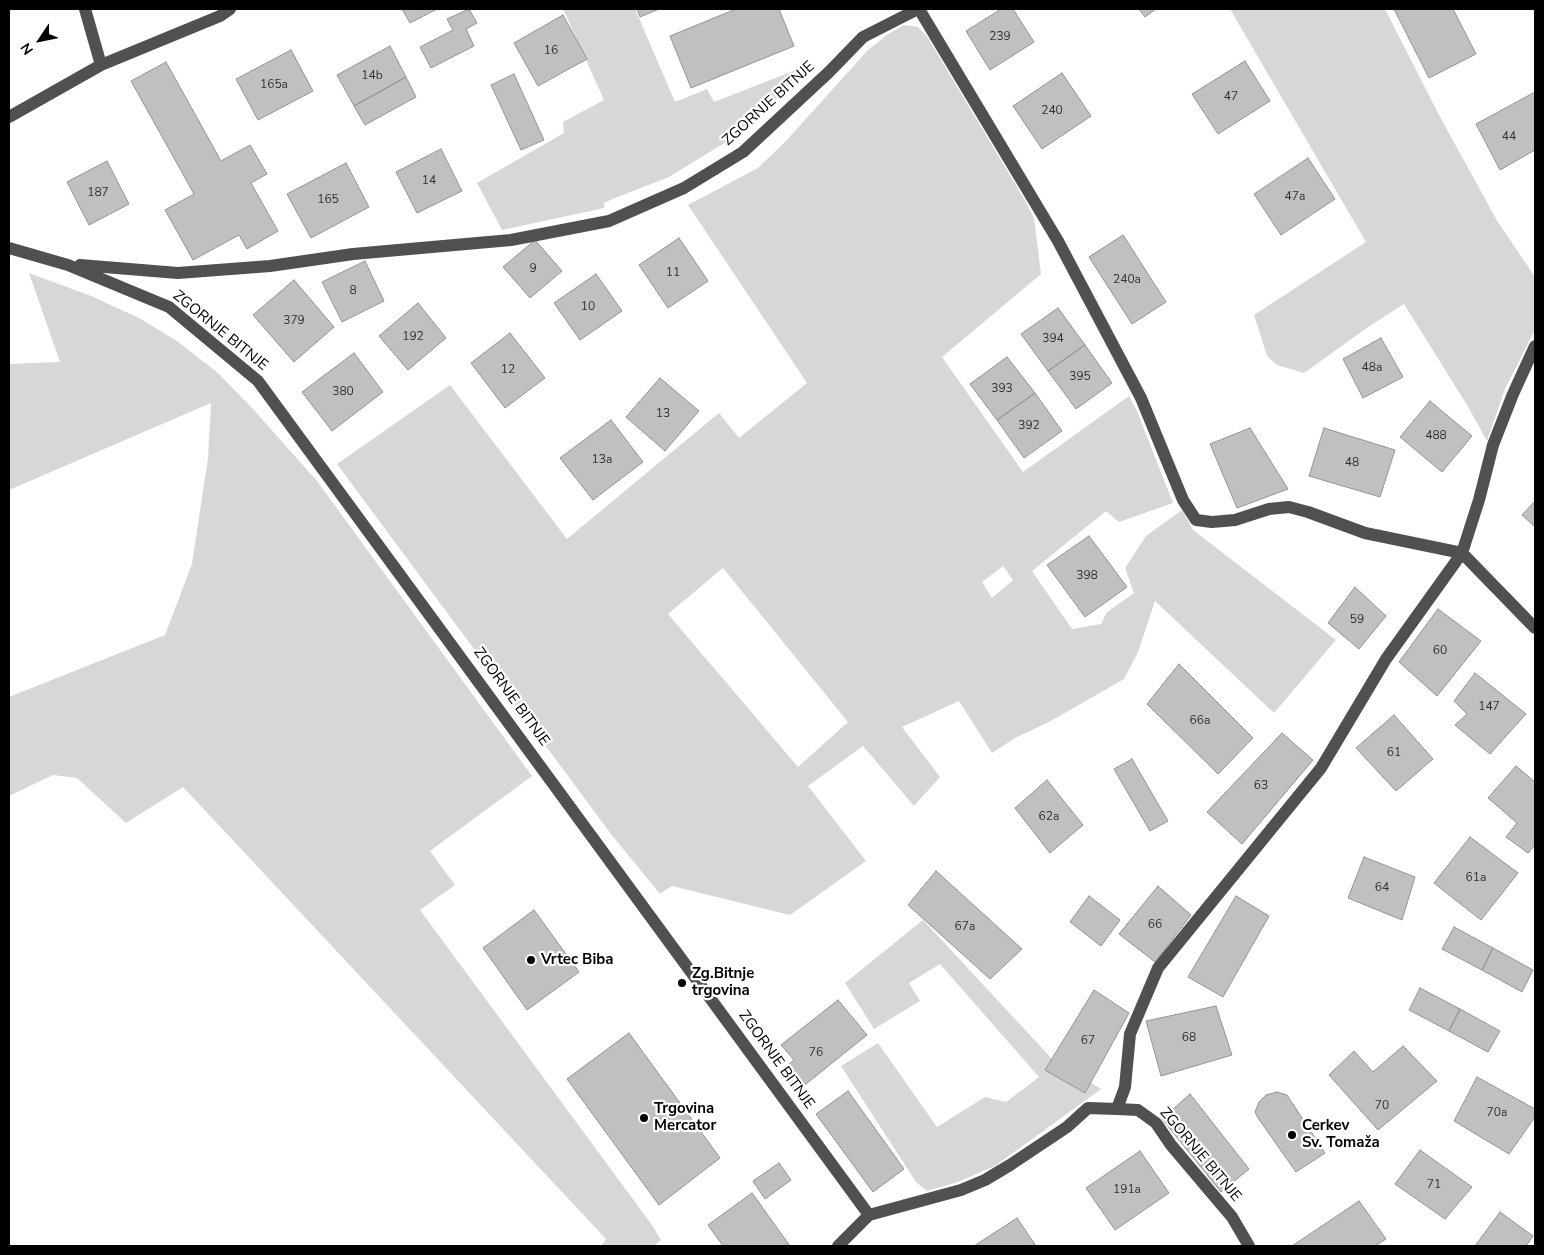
<!DOCTYPE html>
<html>
<head>
<meta charset="utf-8">
<style>
  body { margin:0 }
  #map { position:relative; width:1544px; height:1255px; overflow:hidden; background:#fff; font-family:"Nunito Sans",sans-serif }
  canvas { display:block }
  .frame { position:absolute; inset:0; border:10px solid #000; pointer-events:none }
  .north { position:absolute; left:15px; top:15px; width:50px; height:50px; -webkit-text-stroke:4px #fff; paint-order:stroke; rotate:236deg; font-size:14px; font-weight:700; line-height:20px; text-align:center; color:#000 }
  .north::after { content:''; display:block; margin:auto; width:18px; height:22px; background:#000; clip-path:polygon(50% 0,100% 100%,50% 72%,0 100%) }
</style>
</head>
<body>
<div id="map">
<canvas width="1544" height="1255"></canvas>
<div class="frame"></div>
<div class="north">N</div>
</div>
<script>
const context = document.querySelector('canvas').getContext('2d');
context.lineJoin = 'round';
function fill(path, color) { context.fillStyle = color; context.fill(path, 'evenodd'); }
const shape = rows => new Path2D(rows.map(r => 'M' + r).join(''));
function strokePath(path, color, width, dash) { context.strokeStyle = color; context.lineWidth = width; context.lineCap = dash ? 'butt' : 'round'; context.setLineDash(dash || []); context.stroke(path); }
function write(font, color, halo, rows, align = 'center') {
  context.font = font + ' "Nunito Sans",sans-serif'; context.lineWidth = 4.5; context.setLineDash([]); context.textBaseline = 'middle'; context.strokeStyle = halo; context.fillStyle = color; for (const [text, x, y, turn = 0] of rows) {
    context.save(); context.translate(x, y); context.rotate((+turn || 0) * Math.PI / 180); context.textAlign = isNaN(turn) ? turn : align; if (halo) context.strokeText(text, 0, 0); context.fillText(text, 0, 0); context.restore();
  }
}
fill(shape([
  [563,9,635,9,675,102,707,89,714,102,811,64,771,104,731,139,669,177,615,198,604,203,604,208,502,230,477,183,564,133,563,122,604,100],
  [1230,9,1385,9,1439,115,1496,219,1535,277,1535,330,1505,389,1487,441,1467,405,1404,304,1371,325,1304,373,1277,365,1267,356,1254,315,1366,242],
  [904,25,918,27,928,38,1024,199,1034,218,1041,274,942,357,1023,472,1129,396,1137,411,1173,503,1119,522,1106,511,1032,571,1072,629,1101,624,1107,612,1134,593,1125,568,1146,536,1182,510,1193,530,1336,640,1274,713,1155,601,1138,652,1124,679,1049,722,1015,738,992,753,959,701,902,727,940,777,914,806,863,746,808,786,866,861,790,915,672,886,660,894,611,834,337,464,450,385,567,539,719,413,739,438,807,383,688,205,758,168,786,141,868,50,888,34],
  [1003,566,1013,580,992,598,982,582],
  [723,568,848,722,798,767,668,614],
  [29,273,91,296,139,318,177,341,218,373,253,409,317,481,532,776,430,851,455,885,420,910,652,1225,661,1240,654,1246,601,1246,606,1239,183,787,126,823,77,778,53,775,9,796,9,697,165,635,192,564,208,458,211,403,9,490,9,364,60,362],
  [923,920,1054,1061,1101,1089,995,1166,955,1183,927,1191,916,1182,841,1066,878,1043,937,1127,985,1097,1006,1102,1039,1077,940,964,909,983,920,1001,874,1029,845,983]
]), '#d7d7d7');
const building = shape([
  [402,9,437,9,410,23,402,9],
  [469,9,477,23,466,29,474,46,431,68,420,47,453,30,447,19,469,9],
  [637,9,659,9,640,17,637,9],
  [736,9,779,9,794,46,691,88,670,36,736,9],
  [1001,9,1013,9,1034,42,990,70,966,31,1001,9],
  [1139,9,1156,9,1145,17,1139,9],
  [1394,9,1453,9,1476,54,1429,78,1394,9],
  [563,15,587,59,538,86,514,43,563,15],
  [390,46,406,77,354,106,337,75,390,46],
  [291,50,313,91,258,120,236,79,291,50],
  [1245,61,1270,101,1218,134,1192,94,1245,61],
  [166,62,221,161,250,145,267,174,251,183,278,231,247,249,239,235,193,260,165,210,194,194,131,81,166,62],
  [1062,73,1091,116,1042,149,1013,106,1062,73],
  [514,74,544,140,521,150,491,85,514,74],
  [406,77,416,97,365,125,354,106,406,77],
  [1535,92,1535,150,1500,170,1476,124,1535,92],
  [441,149,462,191,417,213,396,172,441,149],
  [1308,158,1335,199,1281,235,1254,194,1308,158],
  [107,161,129,204,89,225,67,182,107,161],
  [346,163,369,207,311,238,287,194,346,163],
  [1123,235,1166,302,1132,324,1089,257,1123,235],
  [679,238,708,281,668,308,639,265,679,238],
  [535,240,562,271,530,298,503,267,535,240],
  [365,261,384,301,342,322,322,282,365,261],
  [596,274,622,311,580,340,554,303,596,274],
  [294,280,334,327,294,362,253,315,294,280],
  [418,303,446,338,408,370,379,336,418,303],
  [1058,308,1085,345,1048,371,1021,334,1058,308],
  [510,333,545,378,505,408,471,363,510,333],
  [1381,338,1403,377,1363,398,1343,359,1381,338],
  [1085,345,1112,383,1076,409,1048,371,1085,345],
  [354,353,383,392,332,431,302,392,354,353],
  [1007,357,1035,393,997,420,970,384,1007,357],
  [660,378,699,411,665,451,626,417,660,378],
  [1035,393,1062,431,1024,458,997,420,1035,393],
  [1430,401,1472,436,1442,472,1400,437,1430,401],
  [611,420,643,462,593,500,560,458,611,420],
  [1250,428,1288,489,1237,508,1210,444,1250,428],
  [1324,428,1395,450,1380,497,1309,476,1324,428],
  [1535,501,1535,527,1522,515,1535,501],
  [1089,536,1127,587,1085,617,1047,565,1089,536],
  [1355,587,1386,616,1359,649,1328,623,1355,587],
  [1438,609,1481,641,1437,696,1399,662,1438,609],
  [1179,664,1253,738,1218,774,1147,704,1179,664],
  [1475,673,1526,714,1490,754,1455,725,1467,714,1454,701,1475,673],
  [1394,715,1433,759,1396,791,1356,748,1394,715],
  [1282,733,1313,760,1242,844,1207,812,1282,733],
  [1132,759,1168,821,1150,831,1114,769,1132,759],
  [1516,766,1535,782,1535,845,1528,853,1506,837,1517,823,1488,798,1516,766],
  [1047,780,1083,825,1050,853,1015,808,1047,780],
  [1470,837,1518,873,1481,920,1434,883,1470,837],
  [1364,857,1415,877,1402,920,1348,898,1364,857],
  [936,871,1022,949,990,979,908,905,936,871],
  [1158,886,1191,915,1155,962,1119,934,1158,886],
  [1089,896,1120,920,1101,946,1070,922,1089,896],
  [1236,896,1269,916,1223,997,1188,977,1236,896],
  [534,910,579,972,527,1010,483,948,534,910],
  [1454,927,1493,948,1482,970,1442,949,1454,927],
  [1493,948,1533,970,1522,992,1482,970,1493,948],
  [1420,988,1460,1009,1449,1031,1409,1010,1420,988],
  [1094,990,1129,1013,1085,1093,1045,1070,1094,990],
  [838,1000,867,1035,796,1092,779,1072,794,1060,781,1045,838,1000],
  [1216,1006,1232,1055,1161,1076,1146,1021,1216,1006],
  [1460,1009,1500,1031,1488,1052,1449,1031,1460,1009],
  [629,1033,720,1158,659,1205,567,1079,629,1033],
  [1403,1046,1437,1081,1378,1130,1329,1075,1354,1051,1373,1072,1403,1046],
  [1477,1077,1535,1109,1535,1117,1509,1154,1454,1121,1477,1077],
  [848,1091,904,1169,873,1192,816,1114,848,1091],
  [1277,1092,1287,1095,1325,1153,1296,1172,1258,1118,1255,1112,1259,1102,1266,1095,1277,1092],
  [1190,1094,1249,1169,1221,1192,1162,1119,1190,1094],
  [1420,1150,1472,1187,1445,1219,1395,1184,1420,1150],
  [1140,1151,1169,1193,1115,1230,1086,1188,1140,1151],
  [779,1163,791,1180,765,1199,753,1181,779,1163],
  [752,1193,790,1246,723,1246,708,1225,752,1193],
  [1359,1201,1386,1239,1375,1246,1292,1246,1359,1201],
  [1500,1212,1533,1236,1526,1246,1475,1246,1500,1212],
  [1017,1218,1036,1246,974,1246,1017,1218]
]);
fill(building, '#c0c0c0');
strokePath(building, '#949494', 1);
strokePath(shape([
  [919,9,1058,241,1141,398,1183,500,1196,520,1212,522,1235,520,1269,509,1289,507,1308,512,1365,533,1462,553,1535,628],
  [101,65,220,16,230,9],
  [9,117,101,65,85,9],
  [9,248,68,265,169,307,258,381,869,1215,961,1190,985,1180,1010,1165,1067,1127,1088,1108,1117,1109,1138,1110,1156,1123,1171,1145,1232,1217,1249,1246],
  [80,265,178,273,270,266,353,254,511,240,609,221,684,188,743,152,829,72,863,37,918,9],
  [1117,1109,1125,1087,1130,1034,1158,968,1321,768,1386,659,1462,553,1479,500,1493,445,1513,394,1535,346],
  [838,1246,869,1215]
]), '#505050', 12);
for (const [x, y, r, color] of [
  [531,960,5,"#000"],
  [682,983,5,"#000"],
  [644,1118,5,"#000"],
  [1292,1135,5,"#000"]
]) { const dot = new Path2D(); dot.arc(x, y, r, 0, 2 * Math.PI); context.fillStyle = color; context.fill(dot); strokePath(dot, '#fff', 2); }
write('12px', '#303030', null, [
  ["239",1000,37],
  ["16",551,51],
  ["14b",372,76],
  ["165a",274,85],
  ["47",1231,97],
  ["240",1052,111],
  ["44",1509,137],
  ["14",429,181],
  ["187",98,193],
  ["47a",1295,197],
  ["165",328,200],
  ["9",533,269],
  ["11",673,273],
  ["240a",1127,280],
  ["8",353,291],
  ["10",588,307],
  ["379",294,321],
  ["192",413,337],
  ["394",1053,339],
  ["48a",1372,368],
  ["12",508,370],
  ["395",1080,377],
  ["393",1002,389],
  ["380",343,392],
  ["13",663,414],
  ["392",1029,426],
  ["488",1436,436],
  ["13a",602,460],
  ["48",1352,463],
  ["398",1087,576],
  ["59",1357,620],
  ["60",1440,651],
  ["147",1489,707],
  ["66a",1200,721],
  ["61",1394,753],
  ["63",1261,786],
  ["62a",1049,817],
  ["61a",1476,878],
  ["64",1382,888],
  ["66",1155,925],
  ["67a",965,927],
  ["68",1189,1038],
  ["67",1088,1041],
  ["76",816,1053],
  ["70",1382,1106],
  ["70a",1497,1113],
  ["71",1434,1185],
  ["191a",1127,1190]
]);
write('15px', '#000', '#fff', [
  ["ZGORNJE BITNJE",769,104,-42],
  ["ZGORNJE BITNJE",220,331,39],
  ["ZGORNJE BITNJE",511,697,54],
  ["ZGORNJE BITNJE",776,1060,54],
  ["ZGORNJE BITNJE",1200,1155,50]
]);
write('bold 15px', '#000', '#fff', [
  ["Vrtec Biba",541,960],
  ["Zg.Bitnje",692,974],
  ["trgovina",692,991],
  ["Trgovina",654,1109],
  ["Mercator",654,1126],
  ["Cerkev",1302,1126],
  ["Sv. Tomaža",1302,1143]
], 'left');
</script>
</body>
</html>
